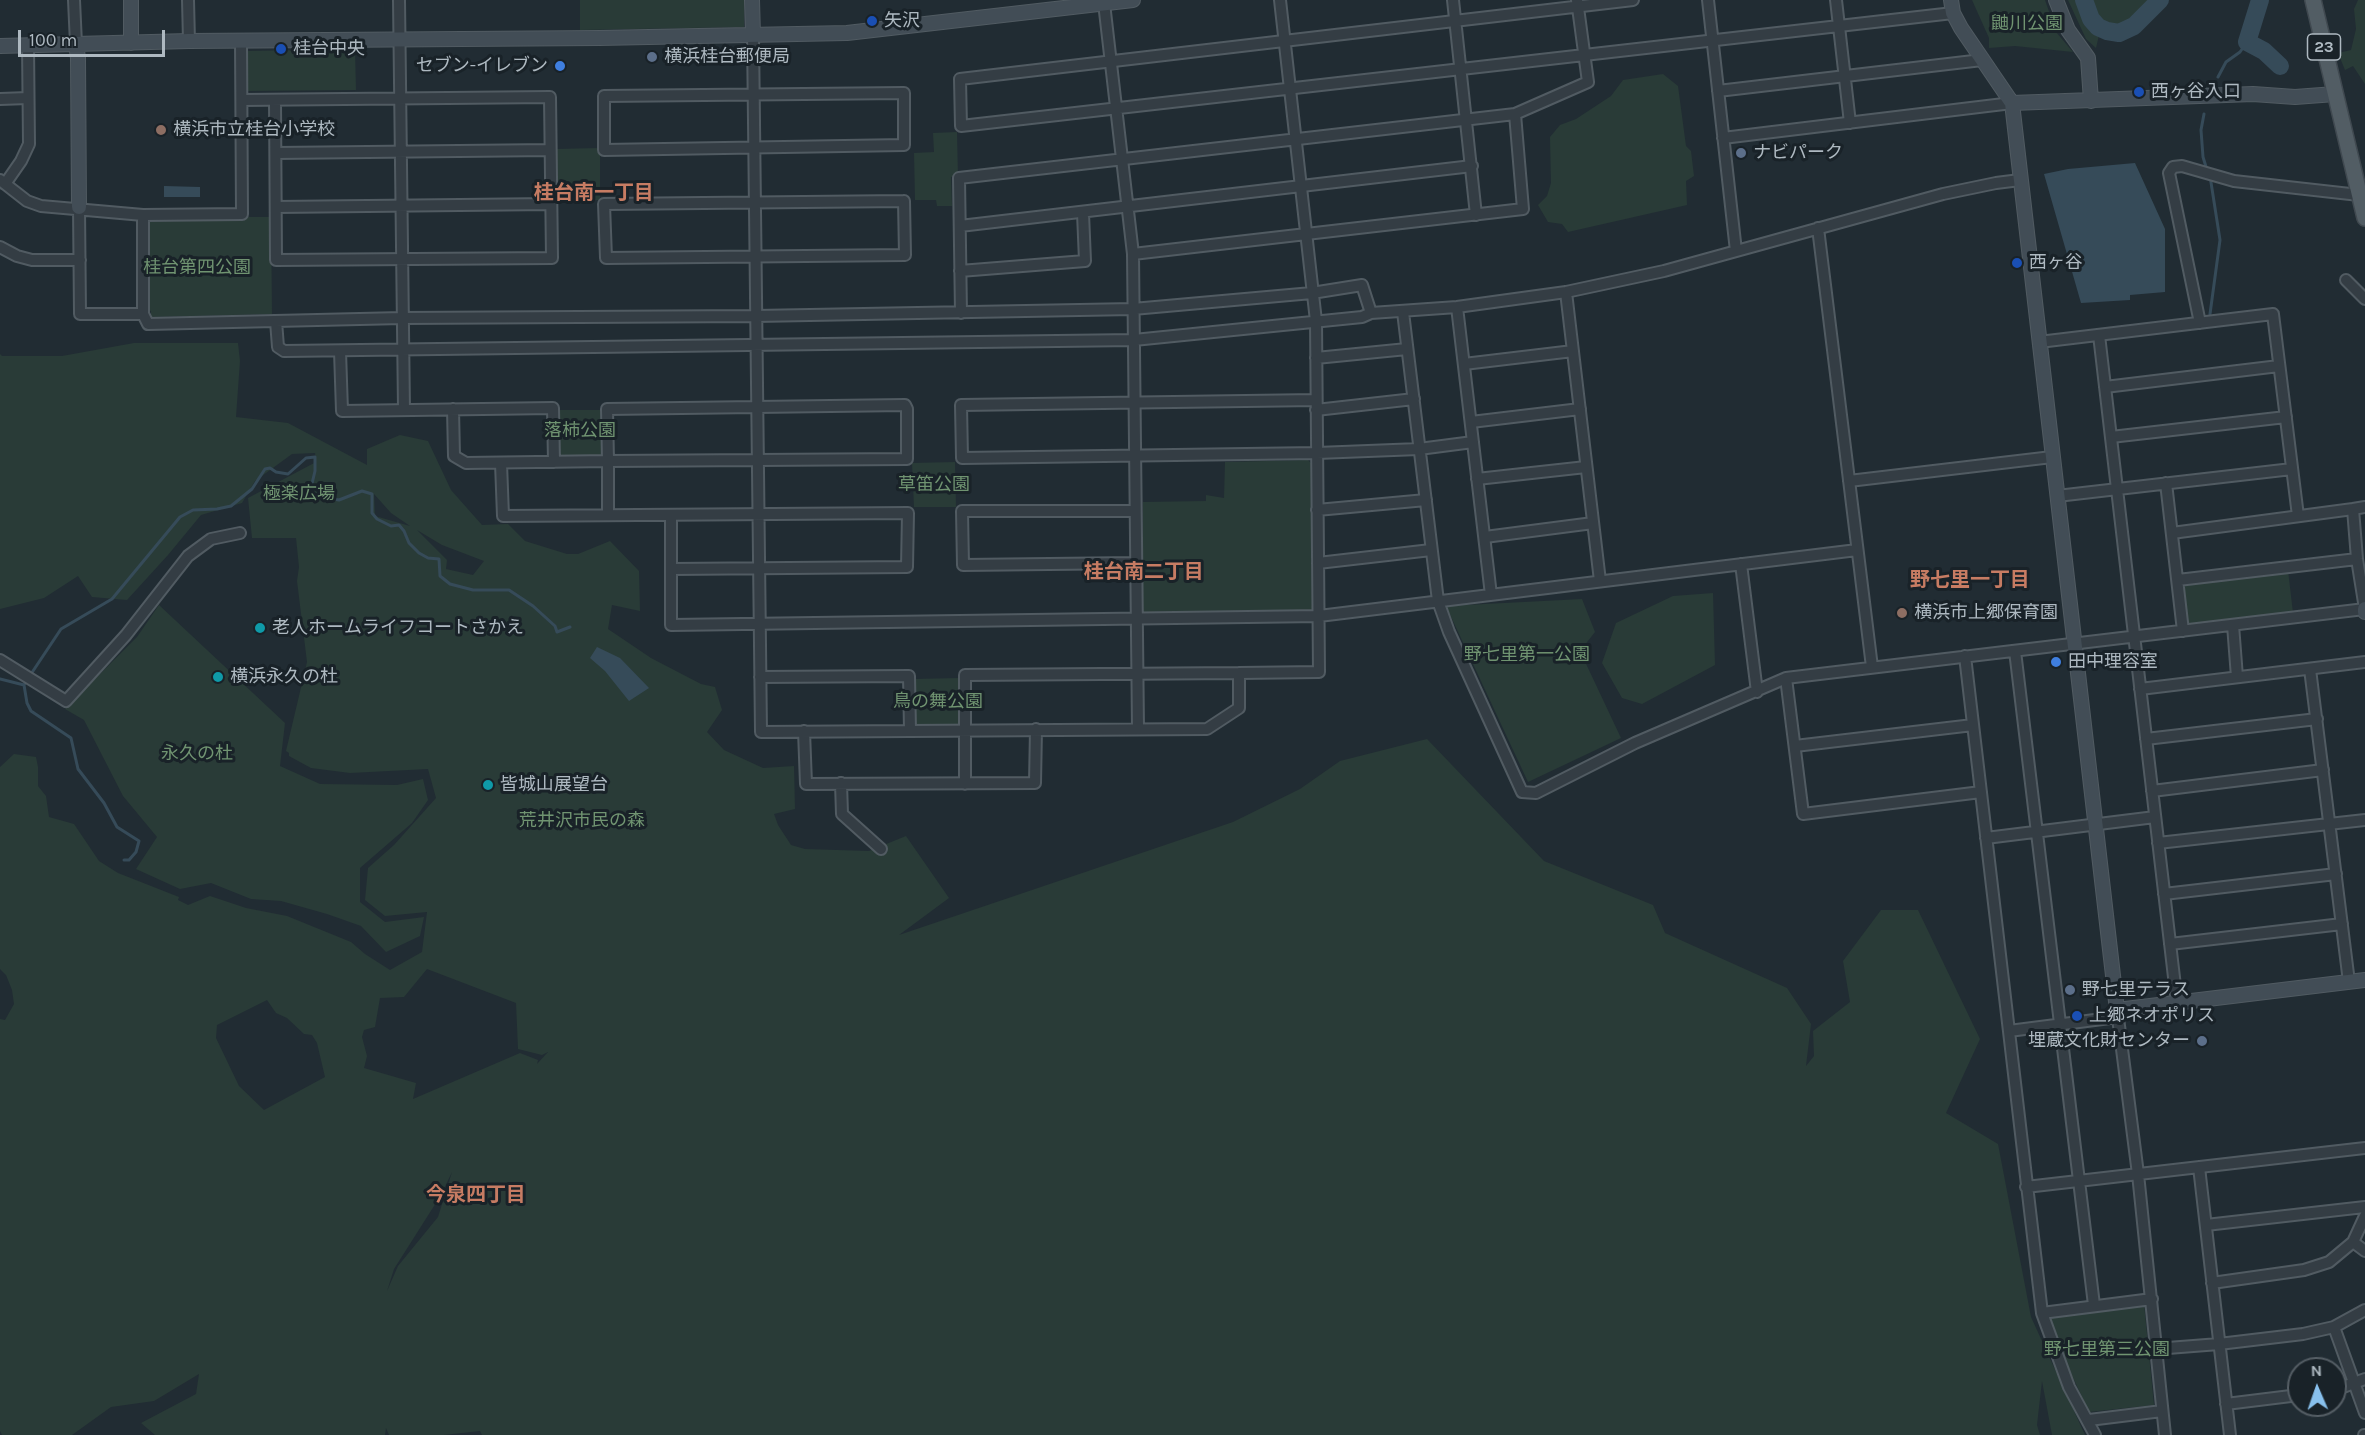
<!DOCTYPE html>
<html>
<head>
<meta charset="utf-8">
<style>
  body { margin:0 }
  #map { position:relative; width:2365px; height:1435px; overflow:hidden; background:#212c33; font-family:Karla,sans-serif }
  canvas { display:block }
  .north { position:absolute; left:2287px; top:1357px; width:60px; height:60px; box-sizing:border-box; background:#192228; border:2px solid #555e65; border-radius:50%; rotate:358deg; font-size:16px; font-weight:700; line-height:24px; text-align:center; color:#aeb9c1 }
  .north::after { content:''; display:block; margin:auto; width:21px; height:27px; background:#88c0ec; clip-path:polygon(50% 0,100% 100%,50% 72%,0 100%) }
  .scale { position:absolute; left:18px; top:30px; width:147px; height:27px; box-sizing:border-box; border:3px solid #aeb9c1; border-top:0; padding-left:8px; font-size:18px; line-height:21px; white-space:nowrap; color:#aeb9c1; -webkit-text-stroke:4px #192228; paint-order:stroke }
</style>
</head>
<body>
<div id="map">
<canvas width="2365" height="1435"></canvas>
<div class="north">N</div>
<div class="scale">100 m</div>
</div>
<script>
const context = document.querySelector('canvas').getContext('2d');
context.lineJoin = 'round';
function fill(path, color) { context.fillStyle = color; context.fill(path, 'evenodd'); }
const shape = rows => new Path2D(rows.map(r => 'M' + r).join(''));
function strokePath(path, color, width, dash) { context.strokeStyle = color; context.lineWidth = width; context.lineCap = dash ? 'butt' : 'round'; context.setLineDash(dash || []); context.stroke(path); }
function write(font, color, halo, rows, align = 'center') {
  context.font = font + ' Karla,"Noto Sans JP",sans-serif'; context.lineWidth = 6; context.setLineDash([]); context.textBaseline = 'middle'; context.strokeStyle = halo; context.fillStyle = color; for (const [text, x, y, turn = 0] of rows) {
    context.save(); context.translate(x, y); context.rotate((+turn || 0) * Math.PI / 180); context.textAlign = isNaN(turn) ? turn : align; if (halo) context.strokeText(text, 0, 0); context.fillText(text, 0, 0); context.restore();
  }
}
fill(shape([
  [580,0,744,0,744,27,580,30],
  [1972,0,2045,0,2056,32,2073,52,2015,46,1989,48,1989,38],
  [2068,0,2085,0,2092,20,2101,27,2096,48,2086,39],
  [2089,0,2152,0,2131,21,2118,28,2106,25,2092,13],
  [2358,0,2365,0,2365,84,2353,66,2345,70,2338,53,2351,50,2356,29,2354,9],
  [355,49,356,90,248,91,248,51],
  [1663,74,1678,86,1686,146,1691,151,1694,176,1686,181,1687,205,1568,232,1562,224,1548,222,1538,205,1547,196,1551,183,1550,137,1560,125,1576,119,1611,96,1623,80],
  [957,132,958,176,951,177,952,206,937,206,936,200,915,200,914,153,934,152,933,133],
  [600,148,600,200,555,202,555,149],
  [247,217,271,217,272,314,151,317,151,311,148,310,148,222,151,219],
  [134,343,238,343,240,361,236,417,288,423,367,465,367,449,400,435,428,441,451,490,482,525,508,524,525,541,567,554,578,554,610,541,639,571,640,611,612,605,608,629,651,658,701,684,715,687,722,710,707,732,724,750,763,768,794,766,795,809,774,814,778,825,791,845,805,849,869,851,906,836,949,898,899,935,1233,822,1300,789,1340,761,1427,739,1544,861,1653,905,1665,933,1787,988,1811,1024,1806,1066,1814,1056,1813,1031,1850,1002,1843,961,1881,910,1918,910,1980,1039,1946,1113,1998,1144,2031,1317,2085,1435,2052,1435,2042,1381,2037,1425,2040,1435,482,1435,480,1431,444,1435,389,1435,386,1428,385,1435,155,1435,141,1423,196,1394,199,1374,154,1401,111,1407,72,1435,2,1435,0,1431,0,1019,5,1020,14,1004,12,990,6,975,0,969,0,767,14,754,36,757,38,767,38,786,46,796,49,817,74,824,99,861,118,873,179,897,178,900,188,905,210,896,246,908,287,916,351,942,365,954,390,970,422,952,427,912,385,916,365,900,368,868,394,845,436,798,428,769,350,773,311,768,289,756,289,753,286,751,307,662,297,581,299,567,296,538,252,538,248,498,316,462,315,453,292,454,255,481,242,503,201,515,168,555,127,600,92,597,78,576,44,598,0,609,0,354,2,356,62,356],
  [374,494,391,513,410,526,375,516],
  [417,530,442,545,484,561,473,575,446,569,447,560],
  [427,969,516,1003,518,1049,542,1055,548,1052,537,1064,538,1060,520,1053,413,1099,416,1083,364,1068,367,1056,362,1037,364,1030,375,1027,380,998,404,997],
  [267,1000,276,1013,287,1018,304,1034,312,1035,317,1043,325,1077,264,1110,239,1086,216,1038,217,1025],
  [452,1172,438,1217,398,1266,387,1291,394,1269,441,1195],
  [558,410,602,410,602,456,560,458,558,453],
  [1308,460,1311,463,1312,610,1143,612,1143,502,1206,501,1206,495,1224,498,1225,462],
  [955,462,956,507,914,507,912,463],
  [2288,570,2293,613,2185,627,2180,582],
  [1713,593,1715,665,1642,704,1622,698,1602,663,1616,623,1673,596],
  [1582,599,1595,632,1580,651,1621,738,1528,782,1446,606],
  [159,605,285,723,280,766,320,784,397,785,423,779,428,800,412,823,360,868,360,902,385,922,424,917,420,936,386,952,361,926,327,914,281,901,251,899,211,883,180,889,136,869,157,837,123,796,84,720,65,709,137,637],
  [960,678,960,725,916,725,914,679],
  [2144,1304,2154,1405,2089,1412,2044,1315]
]), '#293b37');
fill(shape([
  [2135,163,2165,229,2165,292,2130,295,2130,300,2081,303,2044,174,2068,169],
  [164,186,200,187,200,197,164,197],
  [597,647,620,658,649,688,629,701,605,671,590,658]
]), '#364b59');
strokePath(shape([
  [2218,77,2226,62,2240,52,2247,42],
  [2204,114,2201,130,2203,157,2207,170],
  [2210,176,2220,240,2210,314],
  [31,674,61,629,112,599,180,517,193,510,217,509,231,506,252,489,265,469,270,468,276,472,288,474,306,458,315,457,315,471,310,492,314,496,339,500,362,491,372,494,372,513,377,519,391,526,399,525,404,531,409,543,419,553,428,558,439,559,440,576,450,584,473,590,509,590,533,606,555,626,557,632,570,627],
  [0,679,24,685],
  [27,680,24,685,27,703,31,711,71,738,78,769,104,803,117,827,139,841,136,852,129,860,124,860]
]), '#364b59', 3);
strokePath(shape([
  [2084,0,2091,19,2098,27,2107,31,2119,33,2134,26,2160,0],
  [2260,0,2247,42,2264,51,2280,66]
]), '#364b59', 18);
const street = shape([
  [74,0,76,44],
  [188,0,189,41],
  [399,0,404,409],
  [1453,0,1476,215],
  [1633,0,960,79,961,126,1953,13],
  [1708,0,1736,251],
  [1836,0,1850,123],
  [1104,3,1133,254,1138,728],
  [753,35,761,732,1207,729,1239,708,1239,673,1319,672,1316,321,1280,0],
  [1718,91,1982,60],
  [904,93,904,145,604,150,604,96,904,93],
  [0,99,28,98],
  [242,100,550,97,552,258,276,260,275,101],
  [1723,138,2012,103],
  [276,153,550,150],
  [0,180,27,201,41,206,143,215,242,214,241,41],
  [5,184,21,161,29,144,28,45],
  [904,201,905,255,606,258,604,204,904,201],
  [79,207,80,314,143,314],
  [276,207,551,204],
  [143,215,143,314,148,324,402,318,756,316,1133,309,1312,293,1362,285,1371,313],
  [960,226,1472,166],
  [1818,228,1872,667],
  [0,247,17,256,32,260,80,260],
  [1133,254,1523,209,1515,114,1588,82,1577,0],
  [960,271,1085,261,1083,213],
  [2346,280,2365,299],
  [1566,292,1600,581],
  [1457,307,1491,595],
  [1403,312,1438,601,1449,632,1522,792,1536,793,1635,743,1786,678,2365,609,2357,559,2353,509,2172,533],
  [961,313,959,178,1515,114],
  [276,321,278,347,284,351,1134,340,1362,317,1371,313,1457,307,1566,292,1664,271,1943,194,1996,183,2020,180],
  [2200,323,2169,173,2173,167,2182,166,2234,181,2359,195],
  [2099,335,2177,1003],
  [2039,342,2273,314,2298,516],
  [340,351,342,411,553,408,554,462],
  [1316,358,1407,349],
  [1464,364,1573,351],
  [2105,387,2279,366],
  [1316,400,961,405,962,458,1317,453,1419,449,1473,442],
  [453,409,454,456,466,463,608,461,907,459,907,409,905,405,607,409,608,461,608,515],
  [1316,410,1414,399],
  [1471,422,1580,409],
  [2111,437,2286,417],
  [501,463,503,516,908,513,907,567,671,569],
  [1477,479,1586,467],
  [1849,481,2052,457],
  [2166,483,2183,631],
  [2057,496,2292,469],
  [2353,509,2365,507],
  [1317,510,1426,500],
  [1134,511,962,511,963,565,1135,563],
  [671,515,671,625,1319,616,1857,550],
  [1485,537,1593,523],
  [1318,563,1431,550],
  [1741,564,1757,692],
  [2178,580,2357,559],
  [2233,625,2237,677],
  [2015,651,2094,1305],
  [1965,656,2042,1313,2069,1387,2095,1435],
  [0,660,66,701,126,635,188,556,211,539,240,533],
  [2310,669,2349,982],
  [760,677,909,676,910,730],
  [1786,678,1803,814,1981,792],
  [2140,689,2365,662],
  [804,731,806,784,1035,783,1036,729],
  [2146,739,2317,719],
  [1795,746,1973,725],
  [841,783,842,814,881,849],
  [965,784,965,675,1239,673],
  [2152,791,2323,770],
  [1986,838,2155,817],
  [2158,843,2365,820],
  [2164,894,2336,874],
  [2170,944,2342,924],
  [2117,1010,2138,1174,2165,1435],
  [2009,1031,2118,1017],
  [2199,1167,2230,1435],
  [2026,1187,2365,1148],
  [2206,1225,2365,1207],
  [2353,1242,2365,1251],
  [2212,1283,2304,1270,2329,1262,2353,1242,2365,1216],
  [2042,1313,2152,1299],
  [2334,1327,2365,1413],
  [2155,1349,2219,1344,2303,1334,2334,1327,2365,1310],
  [2335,1390,2365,1379],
  [2226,1404,2299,1395],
  [2089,1420,2162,1411],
  [2364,1435,2365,1435]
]);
const secondary = shape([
  [752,0,753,35],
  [1951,0,1953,13,1961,28,2012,103,2117,1010,2365,980],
  [2056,0,2068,30,2088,58,2091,101],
  [131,43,131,0],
  [76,44,78,58,79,207],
  [0,46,189,41,599,38,847,33,1133,0],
  [2012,103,2253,94,2295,97,2335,94],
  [2365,609,2365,612]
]);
const primary = shape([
  [2313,0,2365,218]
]);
strokePath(street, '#515b62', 14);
strokePath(secondary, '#515b62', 16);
strokePath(primary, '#404950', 18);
strokePath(street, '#343d44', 10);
strokePath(secondary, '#424d56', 14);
strokePath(primary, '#525d64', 15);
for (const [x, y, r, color] of [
  [872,21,6,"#1a4fb4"],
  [281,49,6,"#1a4fb4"],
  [652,57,6,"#5c6f8a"],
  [560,66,6,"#3f7fe0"],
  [2139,92,6,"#1a4fb4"],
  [161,130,6,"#8d6e63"],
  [1741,153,6,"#5c6f8a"],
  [2017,263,6,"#1a4fb4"],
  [1902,613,6,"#8d6e63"],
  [260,628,6,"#0f9aa8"],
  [2056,662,6,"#3f7fe0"],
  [218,677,6,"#0f9aa8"],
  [488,785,6,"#0f9aa8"],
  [2070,990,6,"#5c6f8a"],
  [2077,1016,6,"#1a4fb4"],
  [2202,1041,6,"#5c6f8a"]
]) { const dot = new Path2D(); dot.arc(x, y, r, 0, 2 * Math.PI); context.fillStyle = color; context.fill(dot); strokePath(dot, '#192228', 2); }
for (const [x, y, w] of [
  [2324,47,33]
]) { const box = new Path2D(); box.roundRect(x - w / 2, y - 13, w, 26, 4.5); context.fillStyle = '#192228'; context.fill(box); strokePath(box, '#aeb9c1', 1.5); }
write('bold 16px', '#aeb9c1', null, [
  ["23",2324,47]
]);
write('18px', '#aeb9c1', '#192228', [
  ["矢沢",884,21],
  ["桂台中央",293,49],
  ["横浜桂台郵便局",664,57],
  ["セブン-イレブン",548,66,"right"],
  ["西ヶ谷入口",2151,92],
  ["横浜市立桂台小学校",173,130],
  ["ナビパーク",1753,153],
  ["西ヶ谷",2029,263],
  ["横浜市上郷保育園",1914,613],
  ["老人ホームライフコートさかえ",272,628],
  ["田中理容室",2068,662],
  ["横浜永久の杜",230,677],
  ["皆城山展望台",500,785],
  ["野七里テラス",2082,990],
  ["上郷ネオポリス",2089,1016],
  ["埋蔵文化財センター",2190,1041,"right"]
], 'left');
write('18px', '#709471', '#192228', [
  ["鼬川公園",2027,24],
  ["桂台第四公園",197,268],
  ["落柿公園",580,431],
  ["草笛公園",934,485],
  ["極楽広場",299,494],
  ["野七里第一公園",1527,655],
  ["鳥の舞公園",938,702],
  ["永久の杜",197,754],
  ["荒井沢市民の森",582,821],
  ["野七里第三公園",2107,1350]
]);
write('bold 20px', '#c77c63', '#192228', [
  ["桂台南一丁目",594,193],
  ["桂台南二丁目",1144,572],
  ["野七里一丁目",1970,580],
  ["今泉四丁目",476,1195]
]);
</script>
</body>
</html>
